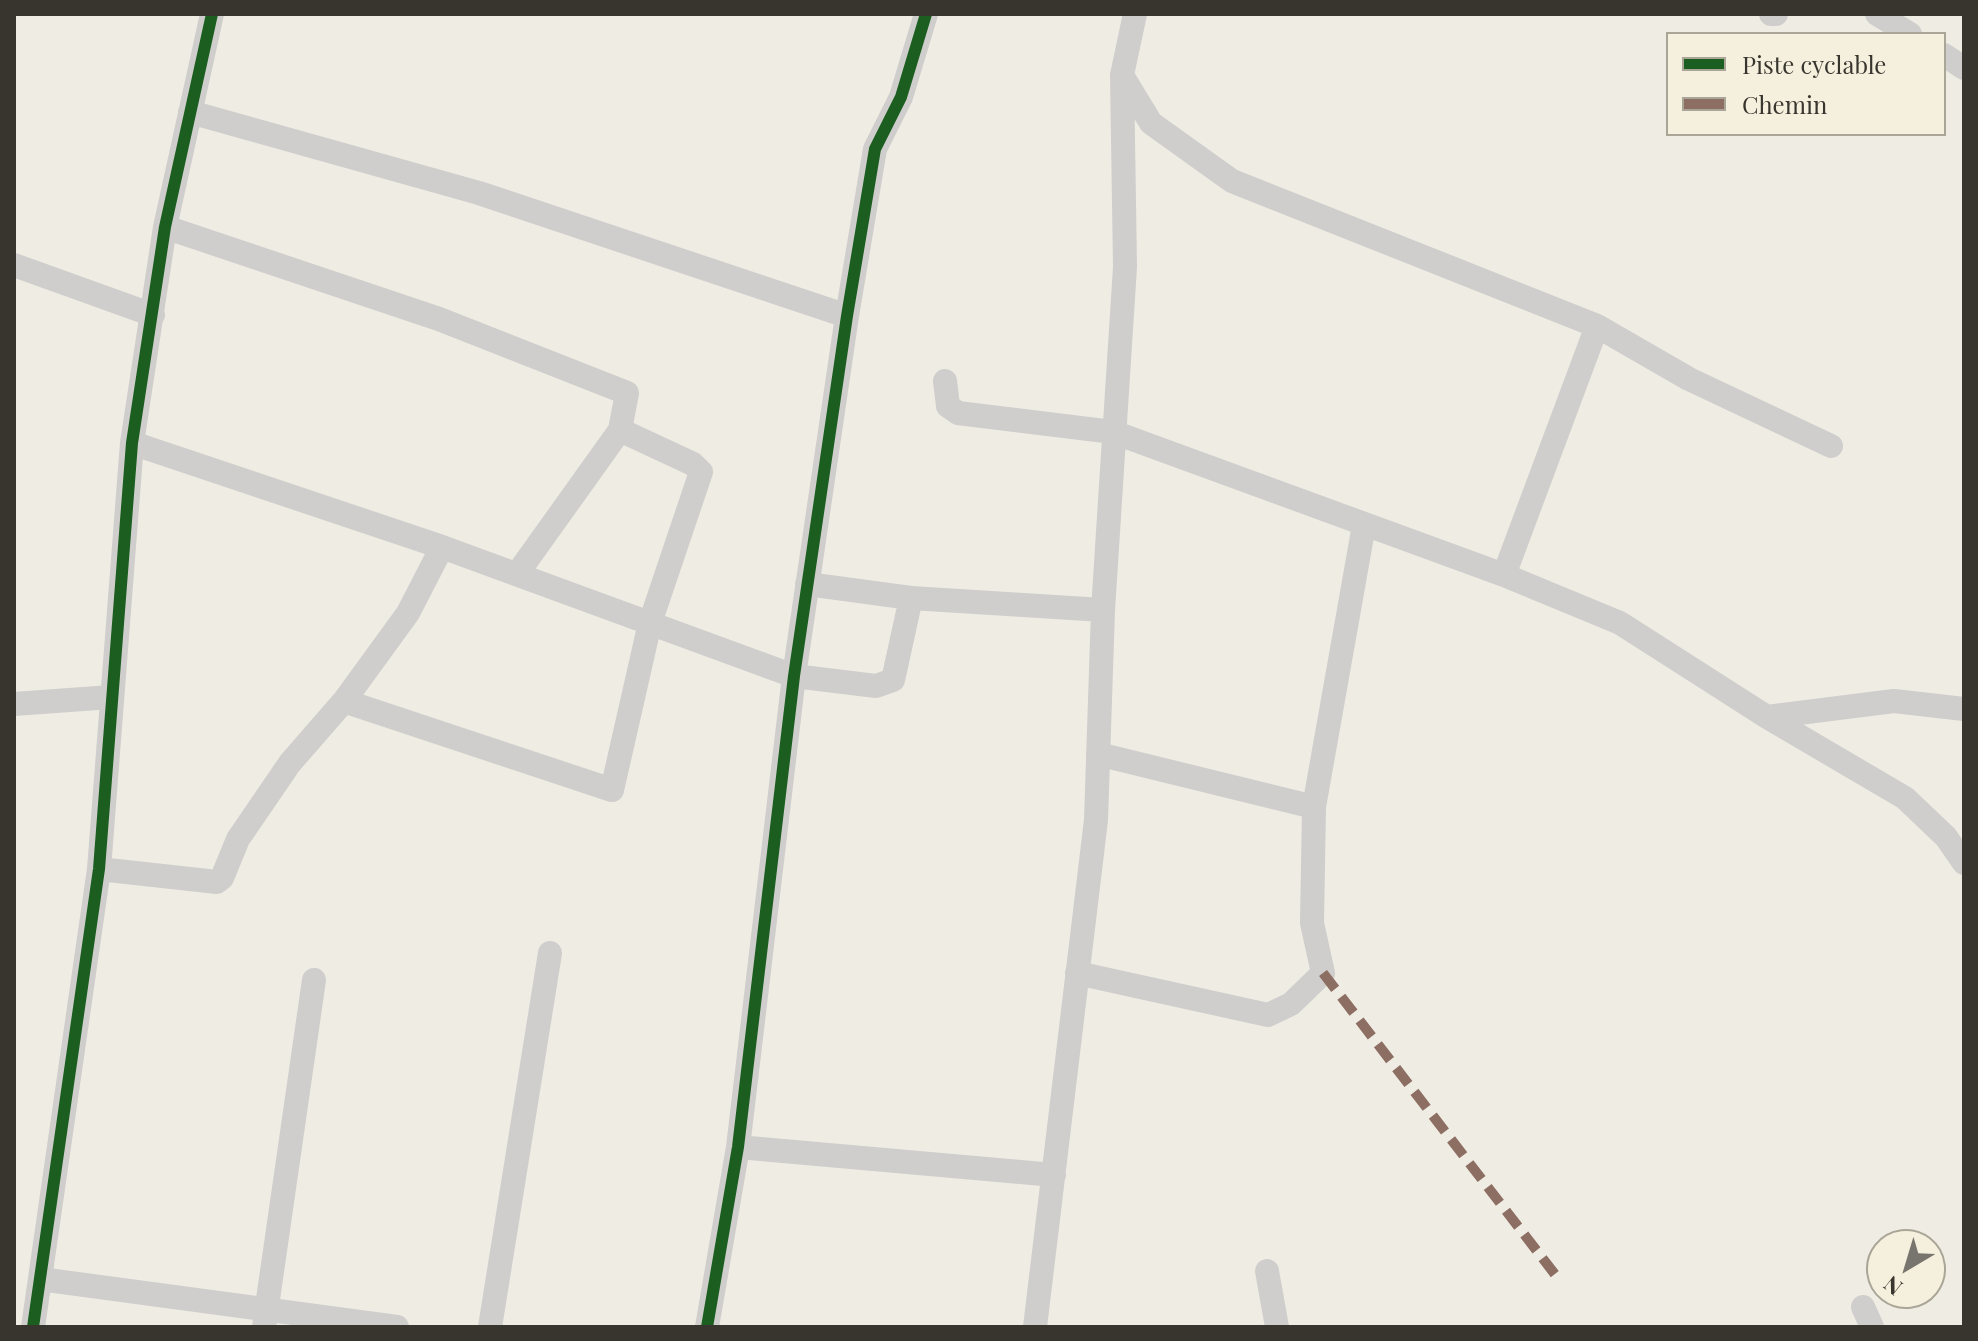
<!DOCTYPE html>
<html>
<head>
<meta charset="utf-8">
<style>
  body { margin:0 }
  #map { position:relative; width:1978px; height:1341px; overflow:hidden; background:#efece3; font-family:"Playfair Display",serif }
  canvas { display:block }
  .frame { position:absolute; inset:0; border:16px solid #37352e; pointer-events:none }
  .legend { position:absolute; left:1666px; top:32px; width:280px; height:104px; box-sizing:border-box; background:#f5efdd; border:2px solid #a9a597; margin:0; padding:10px 14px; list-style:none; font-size:24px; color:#37352e }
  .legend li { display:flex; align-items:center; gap:16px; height:40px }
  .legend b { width:40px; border:2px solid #a9a597 }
  .north { position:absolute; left:1866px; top:1229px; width:80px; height:80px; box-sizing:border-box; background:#f5efdd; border:2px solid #a9a597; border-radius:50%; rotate:218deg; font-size:22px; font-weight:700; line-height:32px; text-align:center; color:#37352e }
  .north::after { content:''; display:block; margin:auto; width:28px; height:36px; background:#77756d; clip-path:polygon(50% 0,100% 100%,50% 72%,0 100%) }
</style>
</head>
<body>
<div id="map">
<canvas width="1978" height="1341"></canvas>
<div class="frame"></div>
<ul class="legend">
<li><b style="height:10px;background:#1b5e20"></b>Piste cyclable</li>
<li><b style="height:10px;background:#8d6e63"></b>Chemin</li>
</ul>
<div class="north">N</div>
</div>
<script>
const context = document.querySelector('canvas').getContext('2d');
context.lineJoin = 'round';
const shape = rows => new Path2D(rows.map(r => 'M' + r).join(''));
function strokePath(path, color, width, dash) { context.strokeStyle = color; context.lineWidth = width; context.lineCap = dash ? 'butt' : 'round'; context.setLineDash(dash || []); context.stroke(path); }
strokePath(shape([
  [1771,14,1776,14],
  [1877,14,1910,34],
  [1944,55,1964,68],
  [1123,77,1151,123,1232,181,1597,326,1689,379,1831,446],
  [190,112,479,193,847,316],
  [165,227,439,319,627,393,620,430,693,464,701,472,650,623,612,790,344,701],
  [14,265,153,315],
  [945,381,948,406,958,413,1113,432,1504,575,1620,623,1767,717,1894,701,1964,709],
  [132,443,442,547,794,676,876,686,893,680,911,598,1103,610],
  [517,574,620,430],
  [1504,575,1597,326],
  [807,584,911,598],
  [14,704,111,697],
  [1767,717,1905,798,1946,837,1964,863],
  [1098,754,1314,807],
  [99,869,217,882,222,878,238,839,290,763,344,701,408,613,442,547],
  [1077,973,1268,1015,1291,1004,1323,973,1312,923,1314,807,1364,525],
  [738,1147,1054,1175],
  [1267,1271,1277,1327],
  [40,1279,397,1327],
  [1863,1307,1872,1327],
  [33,1327,99,869,132,443,165,227,212,14],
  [264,1327,314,980],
  [490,1327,550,953],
  [707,1327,738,1147,794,676,847,316,875,149,901,97,926,14],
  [1035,1327,1096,820,1103,610,1125,267,1122,75,1135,14]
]), '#cfcecc', 24);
strokePath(shape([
  [1323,973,1557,1277]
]), '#8d6e63', 10, [20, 10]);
strokePath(shape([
  [33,1327,99,869,132,443,165,227,212,14],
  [707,1327,738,1147,794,676,847,316,875,149,901,97,926,14]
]), '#1b5e20', 12);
</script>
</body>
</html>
